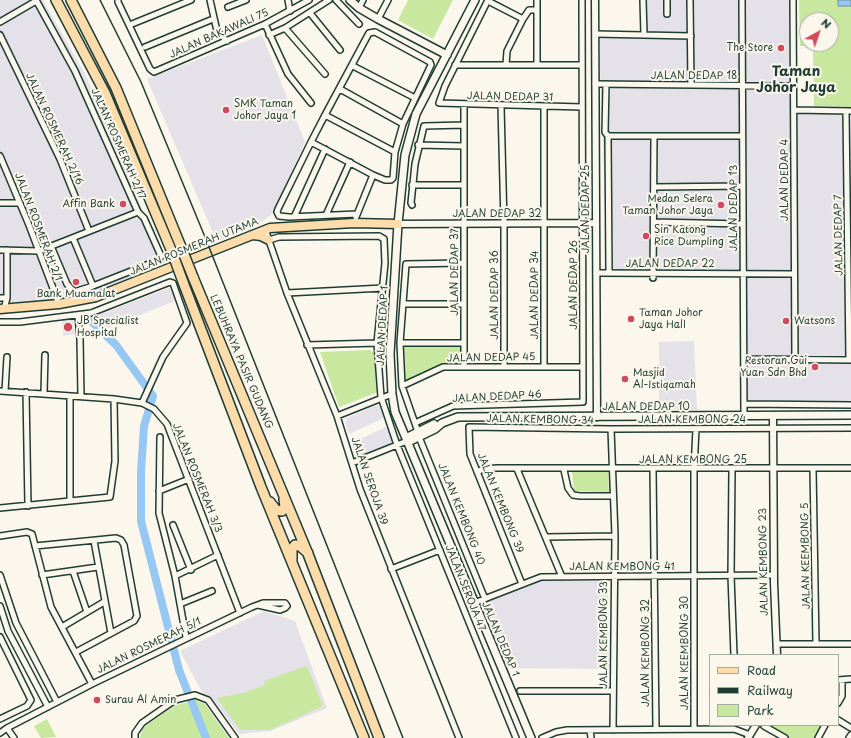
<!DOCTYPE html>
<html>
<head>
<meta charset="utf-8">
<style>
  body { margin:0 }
  #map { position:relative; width:851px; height:738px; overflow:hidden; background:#fbf7ec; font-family:"Playpen Sans",sans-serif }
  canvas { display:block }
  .legend { position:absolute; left:709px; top:654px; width:130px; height:72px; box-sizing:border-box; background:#fbf7ec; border:1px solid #a3ada2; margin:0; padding:5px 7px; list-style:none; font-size:12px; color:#1f3d34 }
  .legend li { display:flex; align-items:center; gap:8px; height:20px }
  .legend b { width:20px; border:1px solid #a3ada2 }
  .north { position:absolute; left:799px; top:12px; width:40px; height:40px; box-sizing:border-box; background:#fbf7ec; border:1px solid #a3ada2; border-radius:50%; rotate:40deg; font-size:11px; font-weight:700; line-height:16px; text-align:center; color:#1f3d34 }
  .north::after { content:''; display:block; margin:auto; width:14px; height:18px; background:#d1495b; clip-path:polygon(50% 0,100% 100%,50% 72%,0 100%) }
</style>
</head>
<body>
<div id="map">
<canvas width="851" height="738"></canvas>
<ul class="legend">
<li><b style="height:5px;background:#fddcac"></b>Road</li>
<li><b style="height:5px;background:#1f3d34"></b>Railway</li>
<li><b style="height:11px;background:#c8e79f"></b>Park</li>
</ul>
<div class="north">N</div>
</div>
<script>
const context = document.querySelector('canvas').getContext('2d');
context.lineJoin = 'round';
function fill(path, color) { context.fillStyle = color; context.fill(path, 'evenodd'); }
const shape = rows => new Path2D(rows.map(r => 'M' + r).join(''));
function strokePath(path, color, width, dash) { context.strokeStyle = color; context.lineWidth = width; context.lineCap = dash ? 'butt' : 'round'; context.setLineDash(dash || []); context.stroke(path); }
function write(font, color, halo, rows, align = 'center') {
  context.font = font + ' "Playpen Sans",sans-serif'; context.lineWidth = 4; context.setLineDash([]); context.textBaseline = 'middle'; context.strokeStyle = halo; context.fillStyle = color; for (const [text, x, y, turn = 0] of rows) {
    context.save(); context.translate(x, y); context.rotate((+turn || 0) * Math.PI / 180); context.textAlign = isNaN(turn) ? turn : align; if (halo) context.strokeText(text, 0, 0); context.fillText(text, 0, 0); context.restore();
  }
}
fill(shape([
  [0,0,43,0,86,76,165,263,92,294,71,299,0,303],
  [644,0,789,0,790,107,851,110,851,404,747,403,746,278,607,268,599,33,645,33],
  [262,35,305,142,273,213,263,221,217,242,147,79],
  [172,287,177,300,106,329,96,316],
  [73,318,75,334,63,336,62,320],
  [694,341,697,410,659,409,659,342],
  [376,405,380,406,384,418,349,434,345,423,347,418],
  [388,426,393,438,392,443,359,457,355,455,352,443],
  [541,581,608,581,609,669,506,668,479,604],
  [264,611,295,621,327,708,270,731,239,734,213,700,203,694,180,651]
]), '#e4e1e8');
fill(shape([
  [408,0,453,0,433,39,398,20],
  [799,0,851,0,851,107,814,106,813,46,800,46],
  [807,20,831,20,831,44,807,44],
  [404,346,460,346,461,364,444,364,405,381],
  [370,350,375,354,378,392,339,407,320,352],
  [572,472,608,472,609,492,574,491],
  [307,666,323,706,270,730,240,730,217,698,247,692,265,685,264,681],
  [196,700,205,704,229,738,140,738,142,729,173,706],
  [47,719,56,737,41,738,34,726],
  [771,725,825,725,818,738,785,738,769,728]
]), '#c8e79f');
const water = shape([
  [838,0,851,0,851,6,838,6,838,0]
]);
fill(water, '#97c7f3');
strokePath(water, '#6790a7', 1);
strokePath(shape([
  [88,318,116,345,153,396,144,426,141,472,141,521,179,670,206,738]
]), '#97c7f3', 8);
const minor = shape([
  [36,0,75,71,138,212,144,218,161,256,159,260,93,286,74,292,67,284,51,246],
  [118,0,118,2,150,69,154,72,265,24,309,0],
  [210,0,217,31,227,41],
  [288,0,290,11],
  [336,0,359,24],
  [488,0,445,86,439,103,582,107],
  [537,0,537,65],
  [643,0,644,35],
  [667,0,667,14],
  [690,0,691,85],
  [742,0,744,416],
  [793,0,795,359],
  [488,1,523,19],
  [228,7,246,0],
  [359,8,363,0],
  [310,13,340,50],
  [378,19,388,0],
  [0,22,36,1],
  [132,24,191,0],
  [265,24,288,74,311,103],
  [285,28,325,74],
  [596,34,691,36],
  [0,35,60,159,89,231],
  [269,35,285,28,329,0],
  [145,47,213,19],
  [455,65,582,65],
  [506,65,507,51,523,19,529,10,537,10],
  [353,66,415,98],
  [595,84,793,86],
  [606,84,605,132,608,136,609,273],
  [340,89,403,124],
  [464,105,464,366],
  [501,106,504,224,504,366],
  [794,110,851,111],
  [846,111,849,360],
  [325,115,395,152],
  [608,136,742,136],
  [311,142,373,175,385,180,391,180,393,178,395,152,403,124,431,65,430,62,375,32,369,33,325,115,311,142,278,209,277,212,279,216,289,217,357,214],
  [418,145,464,146],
  [0,156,29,225,59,304],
  [412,185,464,185],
  [654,187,743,186],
  [0,203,20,203],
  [412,205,411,203,415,164,424,126,464,125],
  [295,215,325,149],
  [326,215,350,162],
  [356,217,373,175],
  [654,222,743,224],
  [265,229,287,293,337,416,360,489,459,738],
  [73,238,93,286],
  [269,240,279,237,379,236,384,239,385,263,377,343,381,397,397,445,516,738],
  [0,250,39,251,138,212],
  [596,273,794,274],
  [653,278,654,137],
  [287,293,383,288],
  [0,298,7,298],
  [403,304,464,304],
  [4,309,7,298,7,250],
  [78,315,80,339,81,396],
  [0,322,20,322,91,313,170,282,173,283,187,323,163,357,142,403],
  [400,343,464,343],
  [307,345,377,343],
  [744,359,851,360],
  [544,367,544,106],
  [402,386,443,367,583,367],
  [0,391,114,399,142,403,154,409,167,424,240,613],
  [5,391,7,357],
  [26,392,28,506],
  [44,393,45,355],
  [70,396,70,501],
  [744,404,851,405],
  [337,416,392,394],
  [415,423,453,406,583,402,582,0],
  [611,429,615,536,613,730],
  [418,432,402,386,400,343,406,264,463,263],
  [160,437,159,513,175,576,186,637],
  [419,437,485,599],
  [352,463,407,441],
  [517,469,562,577],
  [653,469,656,729],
  [732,469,731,576,734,655],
  [813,469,816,644],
  [564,470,568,488,573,495,580,496,613,496],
  [477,472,483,469,497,468,851,468],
  [159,491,189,479],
  [0,508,110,497,115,461,114,399],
  [173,525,191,570],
  [0,536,27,532,32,534,51,607,92,684],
  [546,537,615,536],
  [94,541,111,633],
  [35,546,116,538,121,540,124,545,137,616,134,621,76,652],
  [391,569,440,550],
  [73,571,87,612],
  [0,575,16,623,57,702],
  [42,575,98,567],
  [175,576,218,555],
  [522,584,470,454,469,427,611,429,851,428],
  [474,603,541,577,774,575],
  [180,604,212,591],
  [0,606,8,631,48,707],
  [62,627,104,602],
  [0,637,31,700,27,706,0,719],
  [777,644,851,644],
  [838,680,851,679],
  [520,691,613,691],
  [838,703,842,696,842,680],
  [838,720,851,728],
  [764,726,785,738],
  [7,728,14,738],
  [694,729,694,469,696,429],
  [590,730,591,738],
  [0,733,7,728,92,684,252,607,263,603,285,603,287,606,285,608,280,610,258,605],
  [135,738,135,733,142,723,175,700,195,695,208,700,235,738],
  [542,738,556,732,567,730,734,729,750,735],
  [818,738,825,725],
  [849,738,851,735]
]);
const tertiary = shape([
  [595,0,597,417],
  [398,224,596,223],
  [773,417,774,583,777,655],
  [748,738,756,725]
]);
const secondary = shape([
  [350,0,359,8,378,19,447,55],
  [475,0,416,114,405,155,398,224,390,354,392,394,395,412,531,738],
  [406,438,434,424],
  [408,442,435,429,442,423,458,417,851,415]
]);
const primary = shape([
  [253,235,261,236,269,240],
  [0,309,59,304,96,297,270,228,354,223,398,224]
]);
const trunk = shape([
  [56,0,105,93,172,252],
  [71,0,116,88,181,247],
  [193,277,308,554,379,738],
  [183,282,261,487,364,738],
  [270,502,276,510,282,511,285,507,284,499],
  [292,560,292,549,295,545,300,546,308,553]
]);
strokePath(minor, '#1f3d34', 8);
strokePath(tertiary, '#1f3d34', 9);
strokePath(secondary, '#1f3d34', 10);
strokePath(primary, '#1f3d34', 11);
strokePath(trunk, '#1f3d34', 12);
strokePath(minor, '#fbf7ec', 5);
strokePath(tertiary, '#fbf7ec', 6);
strokePath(secondary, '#fbf7ec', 7);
strokePath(primary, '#fddcac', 8);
strokePath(trunk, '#fddcac', 9);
strokePath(shape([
  [100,0,141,82,205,237,403,738]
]), '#1f3d34', 1.5);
const trunkBridge = shape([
  [181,247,193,277],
  [172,252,183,282]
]);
strokePath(trunkBridge, '#1f3d34', 12, []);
strokePath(trunkBridge, '#fddcac', 9);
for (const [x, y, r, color] of [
  [781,48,4,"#d1495b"],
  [226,110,4,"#d1495b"],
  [123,204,4,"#d1495b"],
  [721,205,4,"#d1495b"],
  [646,236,4,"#d1495b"],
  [76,282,4,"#d1495b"],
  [631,319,4,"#d1495b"],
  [786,321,4,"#d1495b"],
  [68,327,5,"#d1495b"],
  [815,367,4,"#d1495b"],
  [625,379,4,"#d1495b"],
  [97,700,4,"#d1495b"]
]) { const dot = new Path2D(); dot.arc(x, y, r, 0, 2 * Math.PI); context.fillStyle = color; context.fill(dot); strokePath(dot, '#fbf7ec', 1.5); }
write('10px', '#1f3d34', '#fbf7ec', [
  ["JALAN BAKAWALI 75",219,34,-24],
  ["JALAN DEDAP 18",694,76],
  ["JALAN DEDAP 31",510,97,1],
  ["JALAN ROSMERAH 2/16",54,129,65],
  ["JALAN ROSMERAH 2/17",118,144,66],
  ["JALAN DEDAP 4",785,180,-90],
  ["JALAN DEDAP 13",734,208,-90],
  ["JALAN DEDAP 25",586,209,-90],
  ["JALAN DEDAP 32",497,214],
  ["JALAN ROSMERAH 2/1",38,227,69],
  ["JALAN DEDAP 7",839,235,-91],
  ["JALAN ROSMERAH UTAMA",194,247,-22],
  ["JALAN DEDAP 22",670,264],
  ["JALAN DEDAP 37",455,272,-90],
  ["JALAN DEDAP 26",574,285,-90],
  ["JALAN DEDAP 36",495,295,-90],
  ["JALAN DEDAP 34",535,295,-90],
  ["JALAN DEDAP 1",383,326,-87],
  ["JALAN DEDAP 45",491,358,-1],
  ["LEBUHRAYA PASIR GUDANG",241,362,67],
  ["JALAN DEDAP 46",497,397,-3],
  ["JALAN DEDAP 10",646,407],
  ["JALAN KEMBONG 34",540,420,1],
  ["JALAN KEMBONG 24",692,420],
  ["JALAN KEMBONG 25",693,460],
  ["JALAN ROSMERAH 3/3",197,478,68],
  ["JALAN SEROJA 39",369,481,71],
  ["JALAN KEMBONG 39",500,503,68],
  ["JALAN KEMBONG 40",461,514,68],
  ["JALAN KEEMBONG 5",806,556,-91],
  ["JALAN KEMBONG 23",764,562,-91],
  ["JALAN KEMBONG 41",622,567],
  ["JALAN SEROJA 47",465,588,68],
  ["JALAN KEMBONG 33",604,635,-90],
  ["JALAN DEDAP 1",500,639,67],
  ["JALAN ROSMERAH 5/1",149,646,-26],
  ["JALAN KEMBONG 32",646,653,-90],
  ["JALAN KEEMBONG 30",685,653,-90]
]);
write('10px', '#1f3d34', '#fbf7ec', [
  ["The Store",773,48,"right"],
  ["SMK Taman",234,104],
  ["Johor Jaya 1",234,116],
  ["Medan Selera",713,199,"right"],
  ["Taman Johor Jaya",713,211,"right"],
  ["Affin Bank",115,204,"right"],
  ["Sin Katong",654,230],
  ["Rice Dumpling",654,242],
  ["Bank Muamalat",76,294,"center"],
  ["Taman Johor",639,313],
  ["Jaya Hall",639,325],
  ["JB Specialist",77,321],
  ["Hospital",77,333],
  ["Watsons",794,321],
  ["Restoran Gui",807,361,"right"],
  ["Yuan Sdn Bhd",807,373,"right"],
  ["Masjid",633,373],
  ["Al-Istiqamah",633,385],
  ["Surau Al Amin",105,700]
], 'left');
write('bold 14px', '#1f3d34', '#fbf7ec', [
  ["Taman",796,72],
  ["Johor Jaya",796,88]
]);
</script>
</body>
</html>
